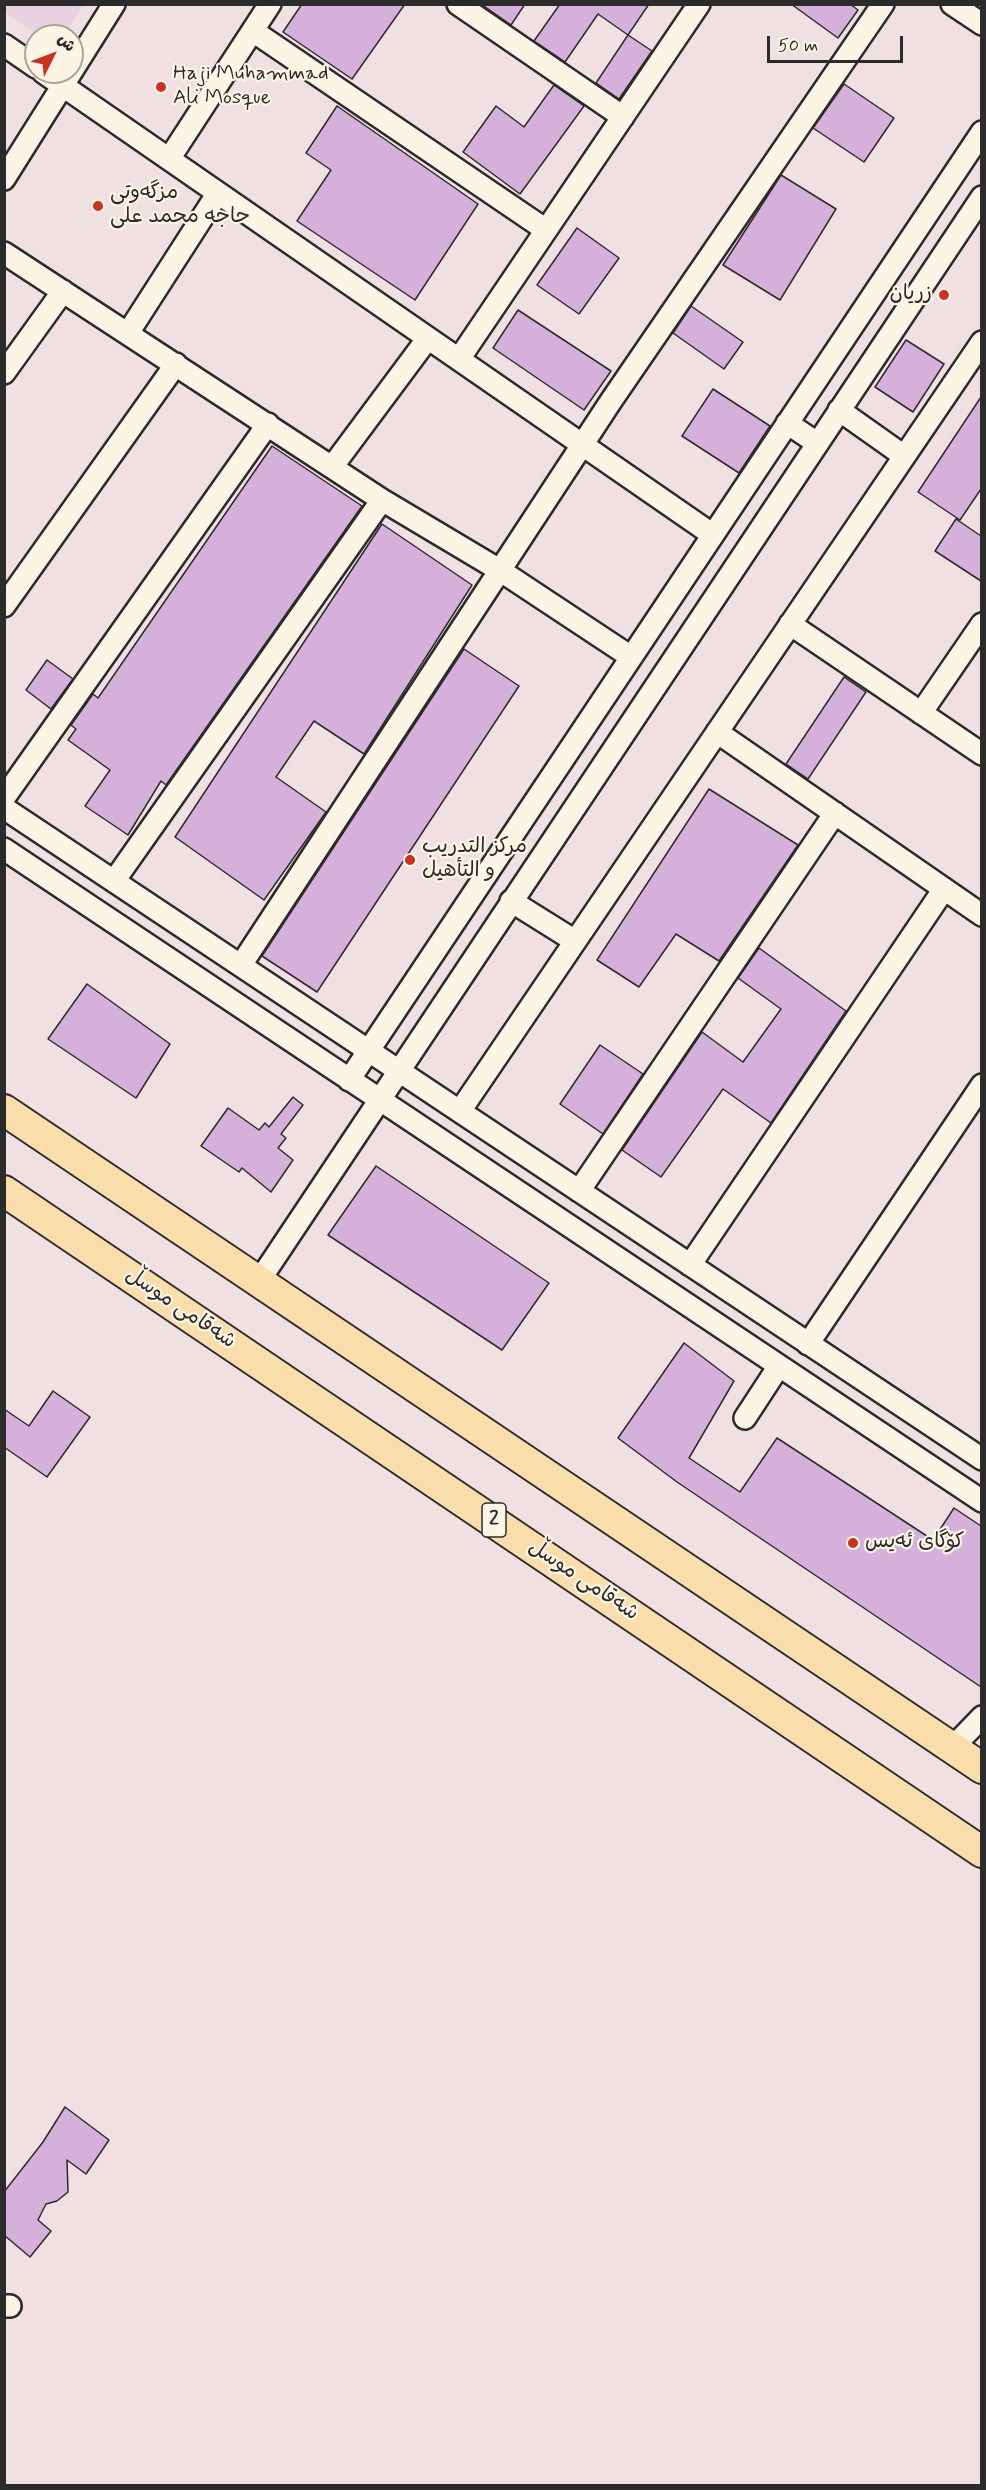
<!DOCTYPE html>
<html>
<head>
<meta charset="utf-8">
<style>
  body { margin:0 }
  #map { position:relative; width:986px; height:2490px; overflow:hidden; background:#f0e0e2; font-family:Mynerve,"Playpen Sans Arabic",sans-serif }
  canvas { display:block }
  .frame { position:absolute; inset:0; border:6px solid #2b2b2b; pointer-events:none }
  .north { position:absolute; left:24px; top:24px; width:60px; height:60px; box-sizing:border-box; background:#fcf5e5; border:2px solid #a8a49b; border-radius:50%; rotate:48deg; font-size:16px; font-weight:700; line-height:24px; text-align:center; color:#2b2b2b }
  .north::after { content:''; display:block; margin:auto; width:21px; height:27px; background:#c8321e; clip-path:polygon(50% 0,100% 100%,50% 72%,0 100%) }
  .scale { position:absolute; left:767px; top:36px; width:136px; height:27px; box-sizing:border-box; border:3px solid #2b2b2b; border-top:0; padding-left:8px; font-size:18px; line-height:21px; white-space:nowrap; color:#2b2b2b; -webkit-text-stroke:4px #fcf5e5; paint-order:stroke }
</style>
</head>
<body>
<div id="map">
<canvas width="986" height="2490"></canvas>
<div class="frame"></div>
<div class="north">ش</div>
<div class="scale">50 m</div>
</div>
<script>
const context = document.querySelector('canvas').getContext('2d');
context.lineJoin = 'round';
function fill(path, color) { context.fillStyle = color; context.fill(path, 'evenodd'); }
const shape = rows => new Path2D(rows.map(r => 'M' + r).join(''));
function strokePath(path, color, width, dash) { context.strokeStyle = color; context.lineWidth = width; context.lineCap = dash ? 'butt' : 'round'; context.setLineDash(dash || []); context.stroke(path); }
function write(font, color, halo, rows, align = 'center') {
  context.font = font + ' Mynerve,"Playpen Sans Arabic",sans-serif'; context.lineWidth = 4.5; context.setLineDash([]); context.textBaseline = 'middle'; context.strokeStyle = halo; context.fillStyle = color; for (const [text, x, y, turn = 0] of rows) {
    context.save(); context.translate(x, y); context.rotate((+turn || 0) * Math.PI / 180); context.textAlign = isNaN(turn) ? turn : align; if (halo) context.strokeText(text, 0, 0); context.fillText(text, 0, 0); context.restore();
  }
}
fill(shape([
  [5,4,84,4,84,5,63,36,38,36,5,12]
]), '#e8d2e0');
const building = shape([
  [302,4,405,4,352,79,283,32,302,4],
  [481,4,525,4,511,25,481,4],
  [560,4,649,4,628,35,598,14,565,62,534,41,560,4],
  [791,4,850,4,858,10,838,38,791,4],
  [628,35,652,51,619,99,596,83,628,35],
  [844,84,894,118,864,162,813,128,844,84],
  [554,85,584,106,520,194,463,152,496,106,524,127,554,85],
  [337,106,478,204,415,300,297,221,331,170,306,153,337,106],
  [781,175,836,209,780,300,723,265,781,175],
  [577,228,619,258,579,314,537,285,577,228],
  [691,306,743,342,724,369,673,333,691,306],
  [518,310,611,371,584,410,493,348,518,310],
  [906,340,944,364,913,412,875,387,906,340],
  [713,389,770,426,739,473,682,436,713,389],
  [981,397,981,489,960,520,918,492,981,397],
  [272,446,362,506,166,785,161,781,128,835,85,806,110,770,68,740,76,729,71,725,93,694,98,698,272,446],
  [956,519,981,536,981,581,935,551,956,519],
  [382,524,472,585,364,754,314,721,276,777,326,812,264,900,175,837,382,524],
  [464,649,519,686,317,992,262,956,464,649],
  [47,660,73,679,51,709,26,690,47,660],
  [844,677,866,692,808,779,786,764,844,677],
  [709,789,798,845,719,961,676,934,639,987,597,960,709,789],
  [759,948,846,1011,771,1123,723,1089,661,1177,622,1150,702,1032,743,1062,781,1009,738,978,759,948],
  [87,984,170,1044,136,1098,48,1039,87,984],
  [600,1045,643,1074,603,1134,560,1104,600,1045],
  [293,1097,303,1105,281,1134,286,1138,278,1148,293,1160,271,1192,242,1168,239,1172,201,1146,228,1108,259,1130,265,1123,269,1127,293,1097],
  [376,1166,549,1283,502,1350,328,1235,376,1166],
  [684,1343,734,1381,689,1458,740,1492,777,1438,933,1540,954,1508,981,1526,981,1687,677,1482,618,1438,684,1343],
  [53,1391,90,1417,47,1477,4,1447,4,1409,29,1426,53,1391],
  [65,2107,109,2140,86,2174,67,2160,68,2192,57,2201,46,2204,38,2220,51,2231,30,2257,4,2235,4,2192,43,2142,65,2107]
]);
fill(building, '#d4b0da');
strokePath(building, '#2b2b2b', 1.5);
const minor = shape([
  [458,4,623,117],
  [952,4,982,24],
  [253,31,546,230],
  [4,45,36,67],
  [43,72,713,535],
  [169,159,270,4],
  [4,179,114,4],
  [4,253,382,500,501,571,631,657],
  [128,333,218,193],
  [459,359,699,4],
  [4,373,63,291],
  [839,410,904,456],
  [787,423,817,443],
  [332,467,428,338],
  [4,606,176,364],
  [790,624,982,754],
  [921,713,982,624],
  [717,732,982,915],
  [4,798,268,424],
  [4,808,982,1459],
  [4,849,982,1501],
  [114,881,382,500],
  [511,901,575,941],
  [241,965,611,401,883,4],
  [349,1080,982,132],
  [460,1111,982,342],
  [579,1191,835,813],
  [690,1265,944,889],
  [259,1281,982,197],
  [808,1344,982,1085],
  [745,1418,779,1366],
  [952,1748,982,1717],
  [4,2306,10,2306]
]);
const highway = shape([
  [4,1110,982,1768],
  [4,1191,982,1852]
]);
strokePath(minor, '#2b2b2b', 26);
strokePath(highway, '#2b2b2b', 34);
strokePath(minor, '#fcf5e5', 21);
strokePath(highway, '#f9deab', 30);
for (const [x, y, r, color] of [
  [161,87,6,"#c8321e"],
  [98,206,6,"#c8321e"],
  [944,295,6,"#c8321e"],
  [410,860,6,"#c8321e"],
  [853,1543,6,"#c8321e"]
]) { const dot = new Path2D(); dot.arc(x, y, r, 0, 2 * Math.PI); context.fillStyle = color; context.fill(dot); strokePath(dot, '#fcf5e5', 2); }
for (const [x, y, w] of [
  [494,1520,24]
]) { const box = new Path2D(); box.roundRect(x - w / 2, y - 17, w, 34, 4.5); context.fillStyle = '#fcf5e5'; context.fill(box); strokePath(box, '#2b2b2b', 1.5); }
write('bold 20px', '#2b2b2b', null, [
  ["2",494,1520]
]);
write('21px', '#2b2b2b', '#fcf5e5', [
  ["Haji Muhammad",173,75],
  ["Ali Mosque",173,99],
  ["مزگه‌وتی",110,194],
  ["حاجه‌ محمد علی",110,218],
  ["زریان",932,295,"right"],
  ["مركز التدريب",422,848],
  ["و التأهيل",422,872],
  ["کۆگای ئەیس",865,1543]
], 'left');
write('21px', '#2b2b2b', '#fcf5e5', [
  ["شەقامی موسڵ",180,1309,34],
  ["شەقامی موسڵ",583,1581,34]
]);
</script>
</body>
</html>
